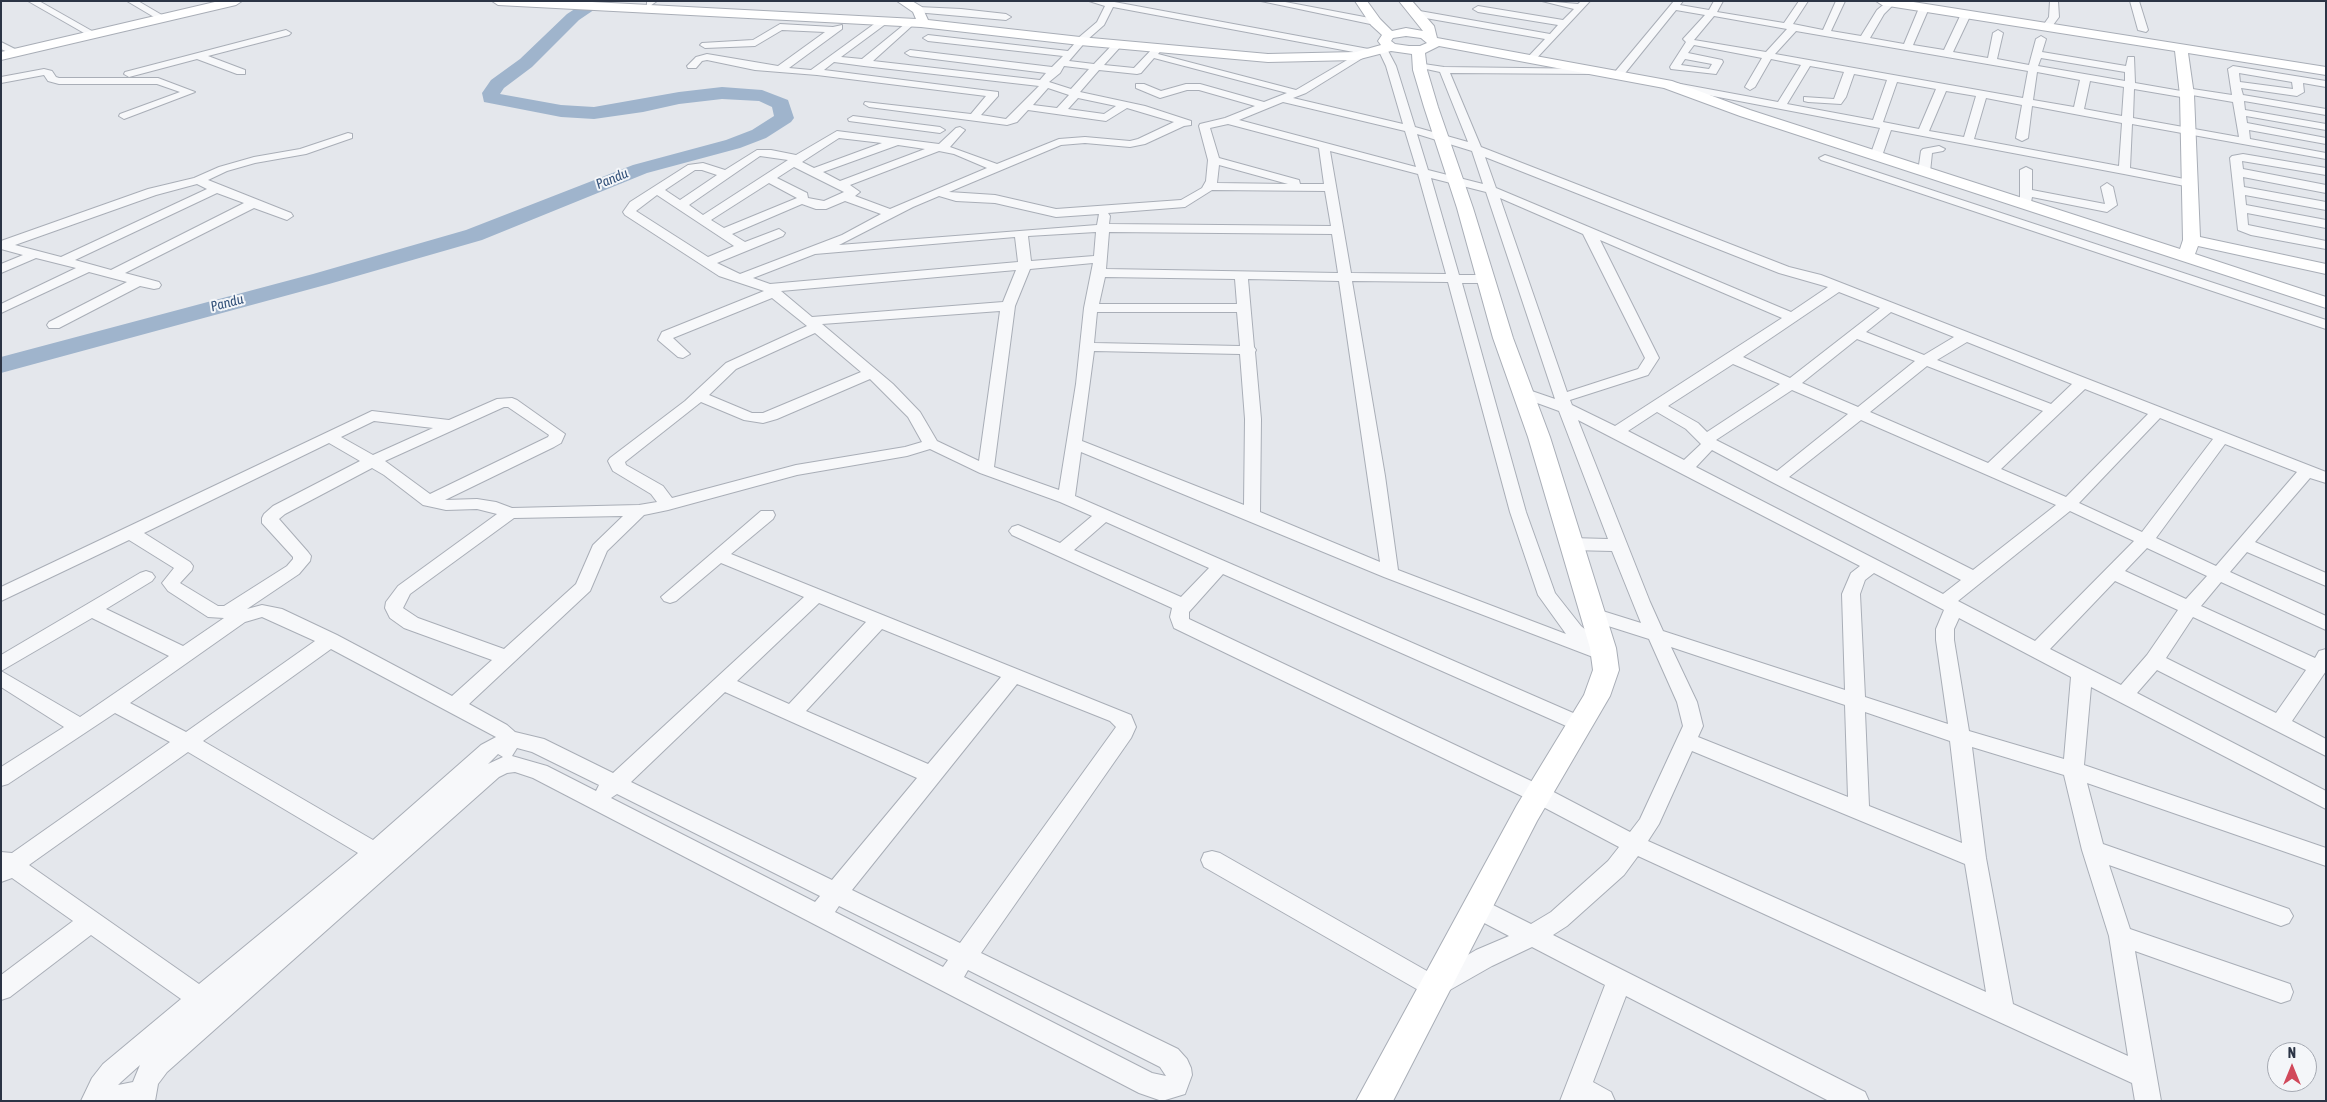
<!DOCTYPE html>
<html>
<head>
<meta charset="utf-8">
<style>
  body { margin:0 }
  #map { position:relative; width:2327px; height:1102px; overflow:hidden; background:#e4e7ec; font-family:"Asap Condensed",sans-serif }
  canvas { display:block }
  .frame { position:absolute; inset:0; border:2px solid #2b3445; pointer-events:none }
  .north { position:absolute; left:2267px; top:1042px; width:50px; height:50px; box-sizing:border-box; background:#f4f6f9; border:1px solid #a4a8b1; border-radius:50%; rotate:0deg; font-size:14px; font-weight:700; line-height:20px; text-align:center; color:#2b3445 }
  .north::after { content:''; display:block; margin:auto; width:18px; height:22px; background:#d1495b; clip-path:polygon(50% 0,100% 100%,50% 72%,0 100%) }
</style>
</head>
<body>
<div id="map">
<canvas width="2327" height="1102"></canvas>
<div class="frame"></div>
<div class="north">N</div>
</div>
<script>
const context = document.querySelector('canvas').getContext('2d');
context.lineJoin = 'round';
const shape = rows => new Path2D(rows.map(r => 'M' + r).join(''));
function fill(path, color) { context.fillStyle = color; context.fill(path, 'evenodd'); }
function strokePath(path, color, width, dash) { context.strokeStyle = color; context.lineWidth = width; context.lineCap = dash ? 'butt' : 'round'; context.setLineDash(dash || []); context.stroke(path); }
function write(font, color, halo, rows, align = 'center') {
  context.font = font + ' "Asap Condensed",sans-serif'; context.lineWidth = 4; context.setLineDash([]); context.textBaseline = 'middle'; context.strokeStyle = halo; context.fillStyle = color; for (const [text, x, y, turn = 0] of rows) {
    context.save(); context.translate(x, y); context.rotate((+turn || 0) * Math.PI / 180); context.textAlign = isNaN(turn) ? turn : align; if (halo) context.strokeText(text, 0, 0); context.fillText(text, 0, 0); context.restore();
  }
}
fill(shape([
  [587,1,607,1,579,20,532,67,504,88,500,94,561,105,594,107,679,92,722,87,762,90,788,100,794,118,791,122,766,138,740,148,647,173,482,240,329,284,1,373,1,357,313,274,466,230,633,165,726,140,752,130,774,116,772,107,759,101,722,99,679,104,643,112,594,119,561,117,484,102,482,93,491,80,520,59,567,14,587,1]
]), '#9fb4cc');
const street = shape([
  [28,1,39,1,99,35,91,37,28,1],
  [127,1,138,1,167,18,159,20,127,1],
  [647,1,657,1,650,6,647,5,647,1],
  [1089,1,1109,1,1374,50,1374,54,1369,54,1306,93,1293,98,1403,124,1386,66,1378,49,1383,46,1386,47,1396,66,1415,127,1468,142,1440,72,1417,67,1417,63,1444,67,1599,69,1600,71,1595,74,1450,73,1481,147,1789,267,1821,275,2326,472,2326,483,2310,478,2255,542,2326,573,2326,586,2247,552,2230,572,2326,616,2326,630,2221,582,2201,606,2315,658,2319,651,2326,649,2326,671,2292,721,2326,739,2326,756,2157,670,2137,693,2326,791,2326,809,2091,687,2084,765,2326,848,2326,866,2087,783,2103,844,2289,909,2293,916,2289,923,2281,926,2109,865,2130,929,2290,984,2293,992,2290,1000,2281,1003,2135,951,2161,1101,2135,1101,2132,1083,1638,856,1624,875,1567,926,1553,935,1865,1092,1869,1101,1829,1101,1626,996,1593,1082,1611,1092,1615,1101,1560,1101,1605,985,1532,947,1492,966,1434,999,1204,867,1201,860,1204,853,1212,851,1220,853,1434,975,1476,950,1509,936,1469,915,1465,908,1469,901,1477,898,1485,901,1531,924,1551,912,1608,861,1619,847,1530,800,1174,628,1170,617,1172,608,1012,535,1009,531,1012,527,1018,525,1060,543,1092,516,1060,502,980,473,930,449,907,456,797,475,668,510,644,515,607,551,590,591,469,704,507,725,515,732,544,739,613,773,804,597,721,563,676,601,670,603,664,601,661,597,761,511,773,511,775,515,773,519,731,554,1131,715,1136,727,1131,738,981,953,1178,1049,1187,1059,1191,1068,1192,1075,1185,1094,1162,1101,1139,1093,533,778,515,772,507,773,499,777,167,1072,158,1084,155,1101,81,1101,92,1078,103,1064,181,999,91,935,10,997,1,1000,1,975,73,921,12,878,1,882,1,852,12,853,170,742,115,713,8,784,1,786,1,767,64,727,1,687,1,671,80,717,169,656,92,618,1,671,1,655,140,573,146,571,152,573,155,577,152,581,106,609,183,646,224,618,208,617,168,591,162,583,174,568,129,540,1,601,1,587,372,411,449,420,497,399,512,398,517,400,565,434,561,443,554,447,445,500,477,499,496,502,512,508,639,505,657,502,651,494,613,471,608,461,610,458,685,401,726,363,807,326,772,298,673,338,690,354,683,358,678,357,658,340,662,332,764,291,719,276,625,215,623,212,630,202,688,165,703,163,725,170,757,150,771,150,796,155,837,131,939,144,956,128,960,127,965,130,950,147,997,164,1059,139,1085,137,1130,141,1138,139,1174,122,1127,108,1106,121,1028,110,1017,122,1007,125,869,107,864,104,865,102,971,114,986,96,817,75,755,70,707,60,702,61,696,68,688,68,687,66,696,57,707,54,778,66,825,32,782,30,755,46,705,48,700,45,702,43,753,40,780,24,833,27,842,25,842,29,789,68,811,70,881,19,887,19,887,23,841,57,862,59,911,19,914,20,914,24,873,61,1040,80,1046,73,910,56,905,53,910,50,1052,67,1063,56,928,41,923,38,928,35,1068,51,1076,42,1077,39,1097,22,1105,6,1089,1],
  [1113,7,1359,53,1296,90,1158,54,1163,48,1158,45,1155,46,1134,68,1104,65,1122,45,1117,42,1114,43,1094,64,1069,61,1087,40,1104,25,1113,7],
  [1154,58,1287,93,1264,102,1200,84,1186,84,1161,91,1144,84,1136,84,1136,88,1160,98,1187,90,1199,90,1255,106,1225,118,1200,124,1199,126,1208,160,1206,181,1202,188,1181,200,1056,209,995,195,949,192,1061,145,1085,143,1130,147,1145,144,1184,126,1191,125,1191,121,1145,106,1080,92,1099,70,1137,74,1141,73,1154,58],
  [834,62,864,66,1039,86,1006,119,981,115,998,96,998,92,824,70,834,62],
  [1064,66,1089,69,1071,89,1049,82,1060,73,1064,66],
  [1048,88,1069,95,1057,108,1033,105,1048,88],
  [1078,98,1116,106,1104,114,1068,109,1078,98],
  [1283,102,1405,131,1416,167,1239,120,1283,102],
  [1228,124,1319,148,1324,184,1300,184,1299,180,1219,158,1210,128,1228,124],
  [1417,134,1472,151,1483,184,1428,170,1417,134],
  [839,138,882,143,814,168,802,162,839,138],
  [898,145,925,149,840,181,823,172,898,145],
  [939,151,954,154,987,168,890,209,855,196,860,192,850,185,939,151],
  [1330,151,1418,174,1446,274,1351,273,1330,151],
  [760,156,788,160,703,215,689,205,760,156],
  [1485,157,1779,273,1828,287,1791,312,1496,188,1485,157],
  [1219,165,1288,184,1217,183,1219,165],
  [794,167,844,192,824,201,808,198,807,193,777,178,794,167],
  [695,170,702,170,717,175,680,200,665,190,695,170],
  [1431,178,1486,192,1555,399,1523,388,1515,393,1518,396,1559,411,1608,539,1571,538,1565,540,1562,544,1565,548,1571,550,1612,551,1641,623,1593,608,1586,609,1584,614,1586,619,1649,639,1677,702,1683,726,1640,819,1630,832,1546,788,1189,619,1189,612,1223,574,1573,729,1580,732,1587,729,1590,724,1587,719,1075,496,1081,452,1384,577,1593,657,1597,661,1604,663,1611,661,1614,656,1611,651,1581,626,1555,593,1526,512,1462,283,1486,283,1493,279,1486,275,1459,275,1431,178],
  [769,183,797,198,724,228,711,220,769,183],
  [1212,190,1325,191,1331,226,1109,224,1110,216,1108,213,1185,207,1212,190],
  [657,195,734,246,708,257,636,211,657,195],
  [939,196,956,201,995,203,1056,217,1099,214,1097,225,839,245,913,207,939,196],
  [1500,198,1583,234,1645,358,1638,369,1567,392,1500,198],
  [845,201,881,214,842,235,740,274,717,263,783,236,785,233,779,229,745,242,732,234,802,204,816,209,826,209,845,201],
  [1096,232,1094,256,1031,261,1028,236,1096,232],
  [1109,232,1332,234,1338,273,1106,269,1109,232],
  [1015,237,1018,262,770,284,753,278,815,254,1015,237],
  [1600,240,1782,318,1615,426,1572,405,1570,400,1648,375,1659,358,1600,240],
  [1093,263,1084,308,1076,384,1059,490,994,467,1015,306,1030,269,1093,263],
  [1016,270,1003,302,812,317,781,291,1016,270],
  [1105,277,1235,279,1237,304,1099,304,1105,277],
  [1248,279,1339,281,1380,562,1260,512,1261,419,1255,352,1256,350,1254,347,1248,279],
  [1352,281,1448,282,1510,512,1538,595,1566,634,1398,570,1385,476,1352,281],
  [1839,292,1880,308,1790,378,1743,357,1839,292],
  [1000,311,979,461,937,441,920,412,893,384,822,324,1000,311],
  [1097,312,1237,312,1240,346,1094,343,1097,312],
  [1891,312,1954,337,1924,355,1866,332,1891,312],
  [815,333,861,372,763,413,752,413,709,395,736,369,815,333],
  [1857,339,1915,361,1858,407,1802,383,1857,339],
  [1967,342,2072,384,2051,404,1937,360,1967,342],
  [1094,351,1240,354,1245,419,1244,505,1082,441,1094,351],
  [1733,364,1780,384,1707,432,1698,423,1668,406,1733,364],
  [1927,366,2043,411,1988,463,1870,412,1927,366],
  [870,379,908,417,922,442,905,447,796,465,672,498,663,486,626,465,625,462,701,402,744,420,763,423,777,419,870,379],
  [2085,389,2148,414,2066,497,2001,469,2085,389],
  [1792,390,1848,414,1777,471,1716,440,1792,390],
  [504,407,508,407,549,435,548,437,430,494,385,461,504,407],
  [1657,412,1686,429,1701,444,1684,460,1628,431,1657,412],
  [2160,418,2213,439,2142,532,2079,503,2160,418],
  [1578,420,1860,566,1851,573,1842,594,1845,690,1663,631,1650,602,1578,420],
  [1861,420,2056,505,1973,570,1789,477,1861,420],
  [374,421,433,428,373,455,341,437,374,421],
  [329,443,360,461,273,506,264,514,262,518,262,523,293,557,293,559,287,566,224,606,218,606,180,583,192,570,193,566,190,562,144,533,329,443],
  [2225,444,2297,472,2216,566,2156,538,2225,444],
  [1712,450,1772,482,1961,580,1943,594,1696,467,1712,450],
  [372,468,384,475,423,505,446,510,477,509,497,514,398,586,386,602,385,608,390,618,404,628,492,660,452,696,337,635,282,609,262,605,247,609,299,574,310,561,311,556,308,552,279,519,285,514,372,468],
  [2070,511,2134,541,2035,641,1958,601,2070,511],
  [623,516,593,545,576,584,504,649,418,618,403,608,410,594,514,518,623,516],
  [1106,522,1209,568,1181,597,1074,550,1106,522],
  [2147,548,2207,576,2186,599,2125,571,2147,548],
  [1874,573,1944,610,1936,629,1936,640,1948,724,1865,697,1860,594,1865,580,1874,573],
  [2115,581,2178,610,2147,655,2121,685,2050,649,2115,581],
  [819,603,866,622,789,704,737,681,819,603],
  [262,617,315,641,186,732,130,703,245,622,262,617],
  [2193,617,2306,670,2276,713,2166,658,2193,617],
  [1959,618,2071,677,2064,759,1969,731,1954,640,1954,629,1959,618],
  [882,629,1001,677,928,764,806,711,882,629],
  [1671,647,1845,705,1848,797,1698,737,1703,726,1697,702,1671,647],
  [331,649,496,737,481,745,373,840,203,741,331,649],
  [1017,684,1110,721,1116,727,960,943,852,890,1017,684],
  [725,692,917,778,832,880,631,782,725,692],
  [1865,712,1950,741,1962,843,1869,806,1865,712],
  [1972,747,2064,775,2082,850,2109,936,2128,1056,2013,1004,1986,858,1972,747],
  [517,748,532,752,599,785,596,791,547,766,512,756,517,748],
  [1692,751,1965,864,1986,992,1648,841,1659,824,1692,751],
  [188,752,358,853,199,984,29,865,188,752],
  [498,754,503,757,488,764,498,754],
  [617,794,820,896,815,902,611,798,617,794],
  [839,906,948,960,943,967,835,912,839,906],
  [968,970,1160,1067,1166,1076,1152,1073,964,977,968,970],
  [140,1065,133,1082,118,1085,121,1082,140,1065],
  [1261,1,1280,1,1375,19,1380,22,1375,25,1261,1],
  [1542,1,1578,4,1581,1,1590,1,1534,61,1531,62,1526,59,1545,39,1414,16,1409,13,1414,10,1550,34,1558,25,1478,12,1473,9,1478,6,1563,20,1574,9,1542,1],
  [1674,1,1683,1,1680,5,1709,10,1714,1,1723,1,1717,12,1784,23,1799,1,1808,1,1793,24,1823,30,1836,1,1845,1,1831,31,1861,36,1877,10,1888,1,1894,1,1895,3,1884,14,1870,38,1904,44,1919,8,1924,5,1929,8,1913,45,1944,50,1961,14,1966,11,1971,14,1953,52,1988,58,1993,33,1998,30,2003,33,1997,59,2029,65,2036,39,2041,36,2046,39,2042,52,2126,66,2128,57,2134,57,2135,83,2181,91,2186,88,2232,95,2228,69,2233,66,2326,81,2326,87,2303,83,2304,92,2297,96,2241,88,2243,95,2326,109,2326,115,2244,101,2245,110,2326,124,2326,130,2246,116,2247,123,2326,138,2326,144,2249,130,2250,139,2326,153,2326,159,2132,124,2130,168,2194,181,2196,183,2194,185,2190,187,2124,174,1891,130,1882,156,1876,159,1870,156,1880,128,1666,87,1666,83,1670,82,1778,102,1801,65,1771,59,1755,87,1750,90,1745,87,1762,58,1694,45,1688,53,1722,60,1723,62,1716,74,1671,69,1670,67,1686,42,1683,39,1705,15,1676,10,1622,77,1614,77,1614,73,1674,1],
  [1714,16,1787,29,1766,52,1694,40,1714,16],
  [1796,31,2028,71,2023,98,1775,54,1796,31],
  [2041,58,2125,72,2125,81,2038,66,2041,58],
  [1685,59,1712,64,1709,69,1681,65,1685,59],
  [1810,66,1844,72,1834,99,1804,97,1804,101,1808,102,1841,104,1846,97,1854,74,1887,80,1873,120,1787,104,1810,66],
  [2037,72,2080,80,2074,107,2033,100,2037,72],
  [2239,73,2292,82,2293,89,2240,82,2239,73],
  [2090,81,2124,87,2122,116,2084,109,2090,81],
  [1897,82,1936,89,1919,129,1883,122,1897,82],
  [2134,89,2187,98,2192,95,2233,102,2239,137,2133,118,2134,89],
  [1946,91,1976,96,1964,137,1929,131,1946,91],
  [1986,98,2022,105,2016,138,2022,141,2028,138,2032,106,2122,123,2119,166,1974,139,1986,98],
  [2050,1,2058,1,2059,17,2050,29,2047,30,2042,27,2049,17,2050,1],
  [2130,1,2139,1,2148,30,2146,32,2138,30,2130,1],
  [918,7,961,9,1006,14,1011,17,1006,20,915,12,915,8,918,7],
  [286,30,291,33,289,35,208,56,245,70,245,74,237,74,197,59,129,77,124,74,125,72,286,30],
  [1,42,19,51,21,53,16,56,1,49,1,42],
  [44,69,52,71,56,77,59,78,158,78,195,92,124,119,119,116,120,114,180,92,157,84,59,84,48,81,44,75,1,83,1,77,44,69],
  [853,116,940,127,945,130,940,133,849,121,848,119,853,116],
  [348,133,352,134,352,138,306,154,255,163,227,171,208,180,291,213,293,216,287,220,254,208,125,273,159,282,161,285,159,288,154,289,140,286,59,328,49,328,47,325,49,322,127,282,89,272,1,313,1,304,76,268,36,258,1,273,1,264,23,255,1,249,1,241,148,189,194,178,219,167,254,157,300,149,348,133],
  [197,184,207,189,61,257,15,245,156,195,197,184],
  [217,193,244,203,111,270,75,260,217,193],
  [1939,146,1945,149,1943,151,1932,153,1930,172,1924,175,1920,174,1918,172,1921,151,1923,149,1939,146],
  [2243,154,2326,168,2326,175,2242,161,2243,169,2326,185,2326,193,2243,177,2244,187,2326,202,2326,210,2245,195,2246,205,2326,220,2326,228,2247,213,2248,225,2326,241,2326,249,2251,235,2238,230,2230,158,2232,156,2243,154],
  [1825,155,2326,320,2326,329,1821,160,1819,158,1825,155],
  [2026,167,2032,170,2032,190,2105,204,2101,187,2107,183,2113,187,2117,205,2107,212,2032,197,2030,207,2022,207,2020,204,2020,170,2026,167]
]);
const secondary = shape([
  [219,1,242,1,236,5,1,60,1,52,219,1],
  [492,1,573,1,916,19,913,12,897,1,912,1,922,7,928,20,1080,37,1268,54,1356,52,1381,45,1378,41,1382,35,1371,25,1355,1,1367,1,1380,19,1392,31,1406,28,1423,31,1399,1,1412,1,1434,26,1437,38,1672,81,1750,110,2180,249,2183,240,2180,95,2175,51,1882,5,1876,1,1907,1,2326,67,2326,75,2188,53,2194,95,2200,237,2326,264,2326,274,2198,246,2195,254,2326,297,2326,308,1740,116,1664,88,1439,46,1425,53,1427,70,1438,107,1473,208,1513,338,1550,437,1616,648,1619,670,1610,696,1537,821,1393,1101,1356,1101,1517,805,1584,695,1593,670,1590,648,1528,437,1493,338,1457,208,1424,107,1413,70,1412,54,1391,51,1356,60,1268,62,1080,45,921,27,498,5,492,1],
  [1406,36,1421,38,1427,43,1420,46,1409,46,1395,44,1391,41,1393,38,1406,36]
]);
strokePath(street, '#a9aeb7', 2);
strokePath(secondary, '#a9aeb7', 2);
fill(street, '#f7f8fa');
fill(secondary, '#fff');
write('italic 14px', '#34527a', '#f4f6f9', [
  ["Pandu",612,179,-22],
  ["Pandu",227,303,-15]
]);
</script>
</body>
</html>
